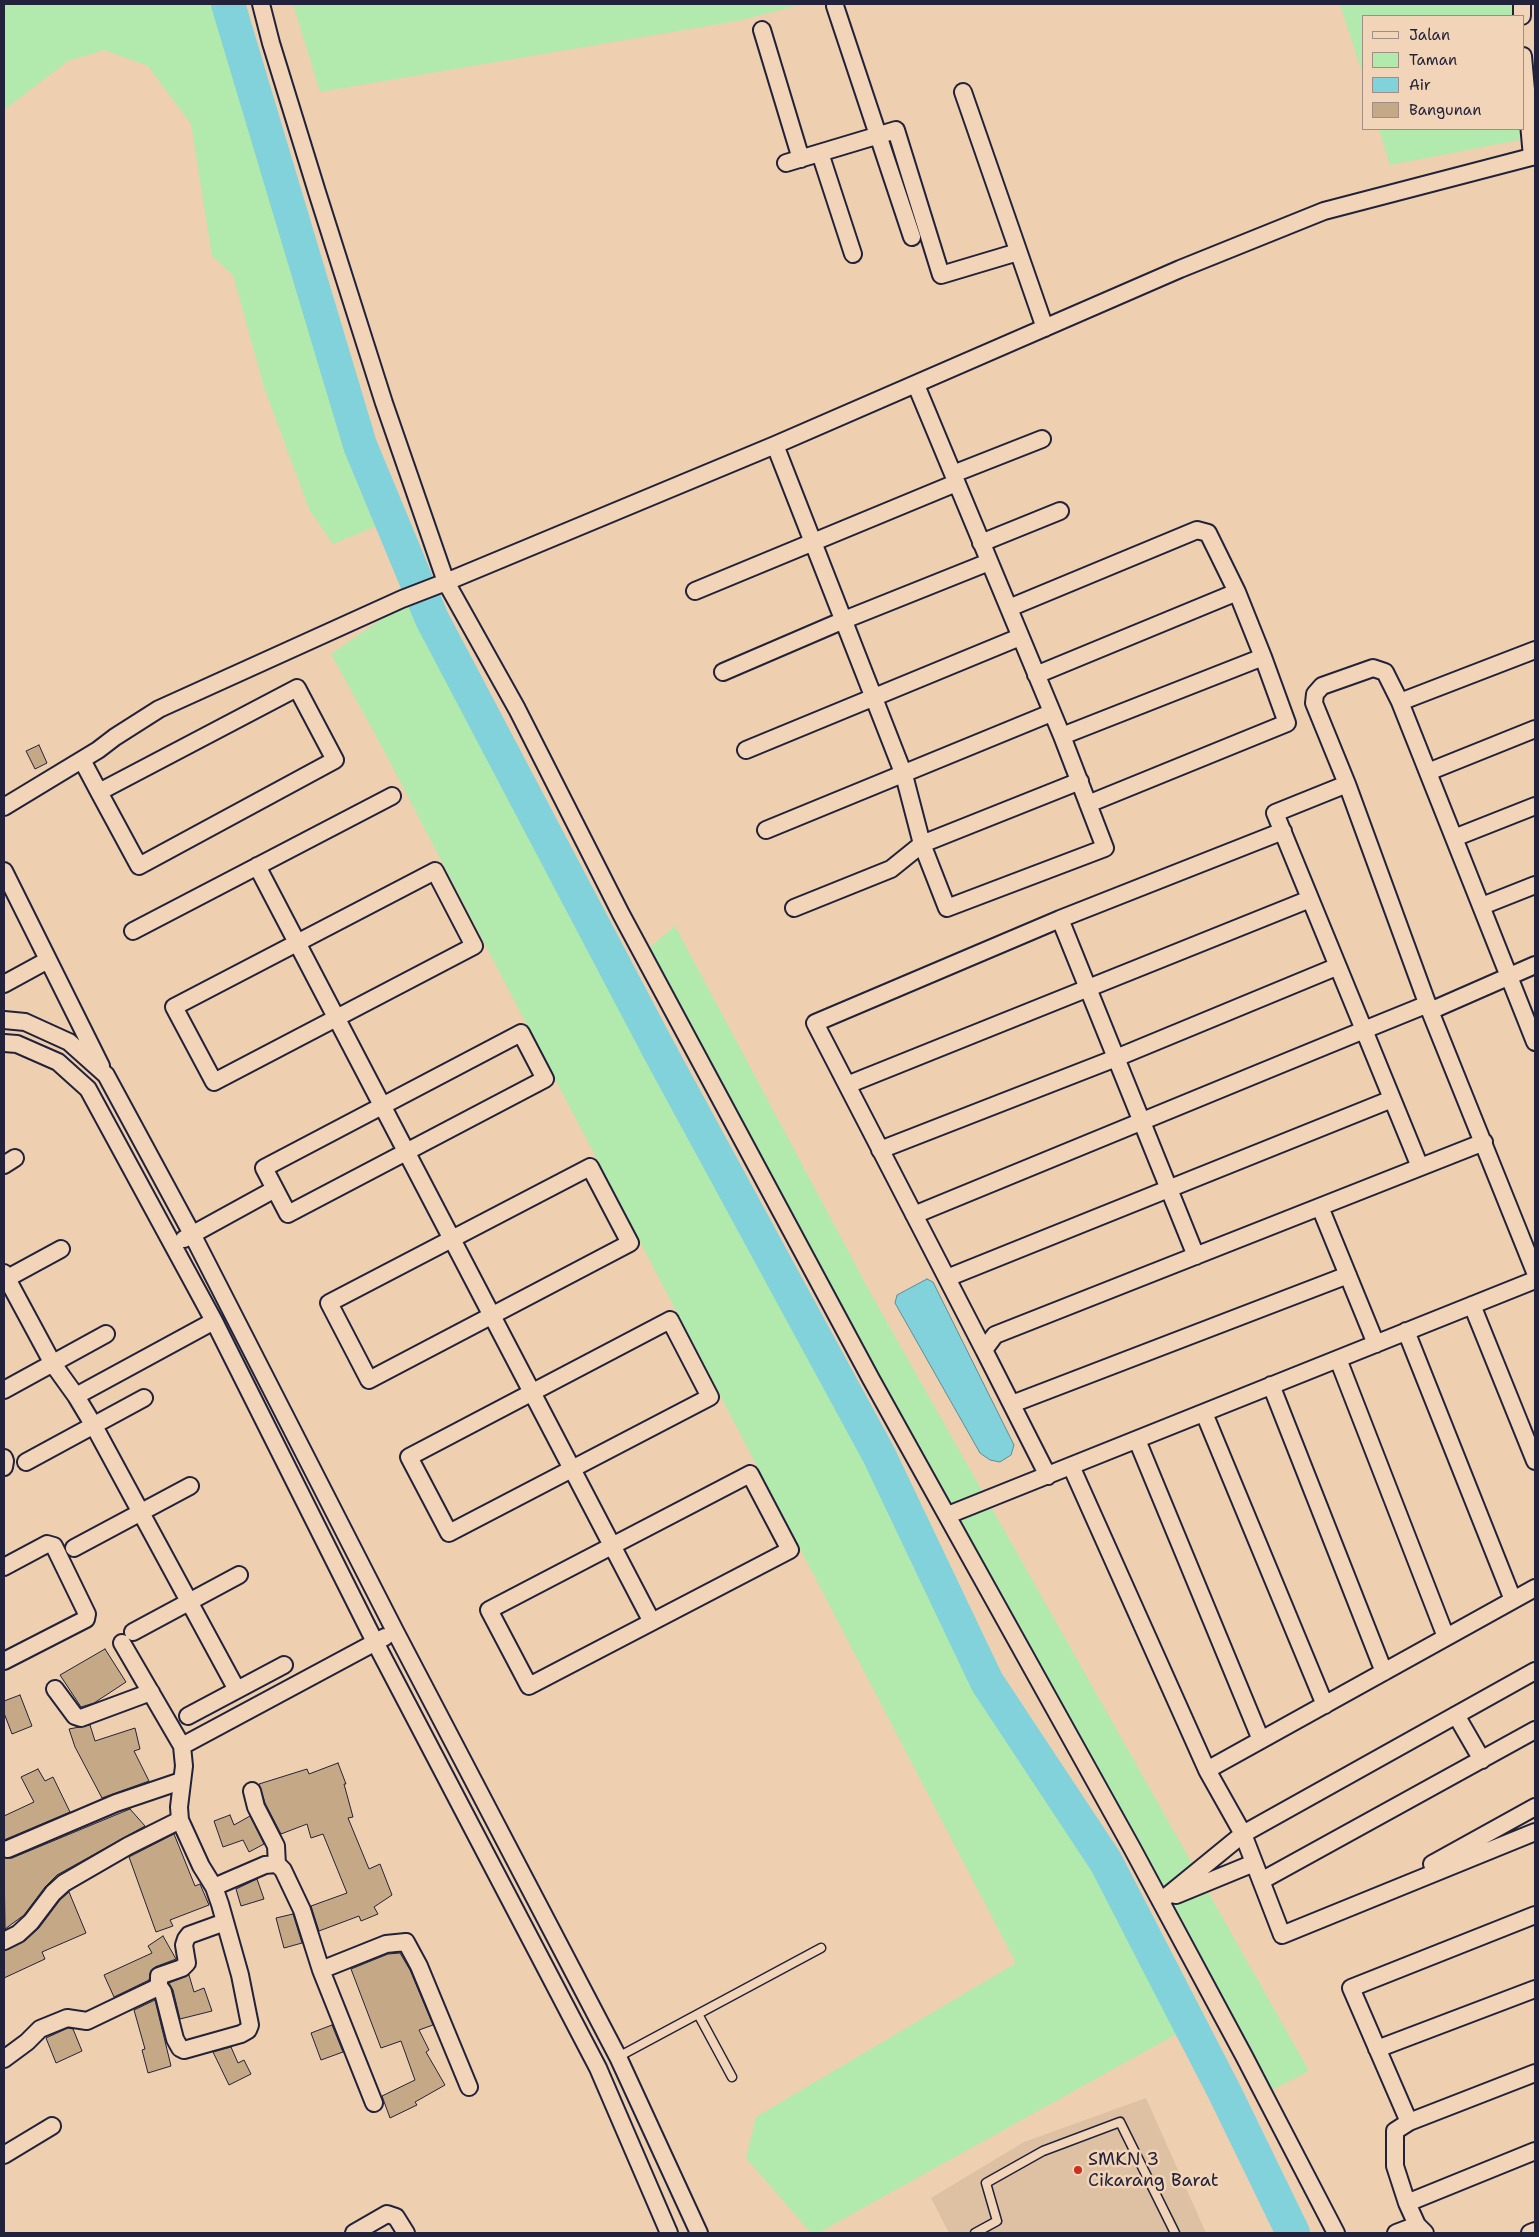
<!DOCTYPE html>
<html>
<head>
<meta charset="utf-8">
<style>
  body { margin:0 }
  #map { position:relative; width:1539px; height:2237px; overflow:hidden; background:#eed0b1; font-family:"Shantell Sans",sans-serif }
  canvas { display:block }
  .frame { position:absolute; inset:0; border:5px solid #22223b; pointer-events:none }
  .legend { position:absolute; left:1362px; top:15px; width:162px; height:115px; box-sizing:border-box; background:#f2d5b9; border:1px solid #9f8d87; margin:0; padding:6px 9px; list-style:none; font-size:15px; color:#22223b }
  .legend li { display:flex; align-items:center; gap:10px; height:25px }
  .legend b { width:25px; border:1px solid #9f8d87 }
</style>
</head>
<body>
<div id="map">
<canvas width="1539" height="2237"></canvas>
<div class="frame"></div>
<ul class="legend">
<li><b style="height:6px;background:#f2d5b9"></b>Jalan</li>
<li><b style="height:14px;background:#b2e9ac"></b>Taman</li>
<li><b style="height:14px;background:#81d2da"></b>Air</li>
<li><b style="height:14px;background:#c5a885"></b>Bangunan</li>
</ul>
</div>
<script>
const context = document.querySelector('canvas').getContext('2d');
context.lineJoin = 'round';
function fill(path, color) { context.fillStyle = color; context.fill(path, 'evenodd'); }
const shape = rows => new Path2D(rows.map(r => 'M' + r).join(''));
function strokePath(path, color, width, dash) { context.strokeStyle = color; context.lineWidth = width; context.lineCap = dash ? 'butt' : 'round'; context.setLineDash(dash || []); context.stroke(path); }
function write(font, color, halo, rows, align = 'center') {
  context.font = font + ' "Shantell Sans",sans-serif'; context.lineWidth = 5; context.setLineDash([]); context.textBaseline = 'middle'; context.strokeStyle = halo; context.fillStyle = color; for (const [text, x, y, turn = 0] of rows) {
    context.save(); context.translate(x, y); context.rotate((+turn || 0) * Math.PI / 180); context.textAlign = isNaN(turn) ? turn : align; if (halo) context.strokeText(text, 0, 0); context.fillText(text, 0, 0); context.restore();
  }
}
fill(shape([
  [1146,2098,1206,2233,949,2233,931,2198,1024,2142]
]), '#dec1a2');
fill(shape([
  [4,4,228,4,360,445,391,520,333,544,309,509,264,387,233,275,212,256,191,124,148,66,104,50,68,61,4,110],
  [293,4,804,4,737,21,320,92],
  [1340,4,1524,4,1520,16,1363,16,1363,76],
  [1379,129,1523,129,1535,137,1390,165],
  [421,592,432,619,621,978,879,1455,991,1687,1106,1862,1191,2026,818,2233,811,2233,746,2158,756,2117,1016,1963,382,747,331,654],
  [675,926,870,1292,1309,2071,1264,2094,641,955]
]), '#b2e9ac');
const water = shape([
  [927,1279,933,1282,1014,1445,1011,1455,1000,1462,990,1460,980,1453,895,1303,897,1295,927,1279]
]);
fill(water, '#81d2da');
strokePath(water, '#5b8c9a', 1);
strokePath(shape([
  [228,4,360,445,432,619,660,1052,879,1455,987,1682,1106,1862,1225,2093,1293,2233]
]), '#81d2da', 34);
const building = shape([
  [39,745,47,763,35,769,26,751,39,745],
  [105,1649,126,1682,94,1703,81,1707,60,1675,105,1649],
  [20,1695,32,1726,12,1734,4,1713,4,1701,20,1695],
  [90,1725,95,1741,135,1728,140,1749,134,1751,149,1781,102,1798,75,1747,69,1729,90,1725],
  [338,1763,346,1784,344,1784,353,1817,348,1818,369,1869,380,1864,392,1895,374,1907,378,1914,361,1921,359,1916,319,1931,311,1906,347,1893,323,1834,311,1838,307,1824,281,1834,265,1803,259,1784,307,1769,309,1774,338,1763],
  [38,1769,45,1781,53,1777,70,1812,4,1840,4,1816,34,1802,21,1777,38,1769],
  [130,1809,145,1826,57,1875,45,1887,24,1915,5,1929,4,1858,12,1858,130,1809],
  [230,1815,234,1825,250,1816,264,1844,249,1852,243,1840,223,1847,214,1821,230,1815],
  [174,1834,195,1886,200,1884,209,1905,170,1920,173,1926,156,1932,129,1857,174,1834],
  [257,1879,264,1899,241,1906,236,1889,257,1879],
  [69,1892,86,1933,42,1952,45,1959,4,1978,4,1951,25,1941,39,1928,60,1900,69,1892],
  [293,1914,302,1943,284,1948,276,1918,293,1914],
  [163,1936,176,1959,155,1967,151,1971,149,1980,114,1997,104,1975,152,1953,148,1946,163,1936],
  [400,1953,410,1970,433,2025,419,2030,429,2050,426,2052,445,2085,415,2102,417,2105,390,2118,382,2096,415,2080,401,2041,381,2048,351,1969,388,1954,400,1953],
  [189,1975,194,1992,204,1988,212,2011,180,2019,173,1990,169,1983,189,1975],
  [155,2000,171,2066,148,2073,142,2050,145,2049,134,2010,155,2000],
  [332,2025,343,2052,321,2060,311,2033,332,2025],
  [68,2028,73,2029,82,2051,56,2063,46,2038,68,2028],
  [231,2047,238,2063,244,2060,251,2074,229,2085,213,2052,231,2047]
]);
fill(building, '#c5a885');
strokePath(building, '#22223b', 1);
const lane = shape([
  [698,2014,732,2077],
  [618,2057,821,1948],
  [975,2233,997,2221,986,2183,1043,2151,1120,2122,1175,2233]
]);
const street = shape([
  [261,4,271,43,317,192,384,403,446,582,775,445,1180,269,1324,211,1535,156],
  [1522,4,1522,16],
  [835,6,912,237],
  [762,30,801,159],
  [1523,56,1532,157],
  [963,92,1045,328],
  [820,153,853,254],
  [786,163,896,130,941,275,1018,252],
  [775,445,904,775,922,844,947,908,1105,848,1062,736,916,385],
  [953,474,1042,439],
  [981,543,1060,511],
  [695,591,956,483],
  [1009,608,1197,530,1208,533,1237,592,1036,675],
  [1535,650,1400,702,1385,672,1373,668,1322,686,1315,694,1314,703,1347,784,1430,1011,1535,1272],
  [723,672,844,620,989,562],
  [1400,702,1535,1042],
  [1062,736,1263,657],
  [746,750,1020,637],
  [82,760,99,792,139,866,335,760,297,688,99,792],
  [1428,772,1535,729],
  [1347,784,1275,813,1364,1030,1428,1004],
  [1088,804,1287,723,1263,657,1237,592],
  [4,807,98,750,115,737,159,709,402,599,446,582,517,709,621,914,871,1379,1132,1848,1244,2056,1336,2233],
  [766,830,1051,713],
  [1454,838,1535,806],
  [257,866,652,1622],
  [4,871,101,1066],
  [435,871,474,946,214,1082,174,1007,435,871],
  [1482,906,1535,885],
  [794,908,891,869,922,844,1080,781],
  [1060,919,1196,1256],
  [133,931,392,796],
  [4,984,48,960],
  [1430,1011,1535,965],
  [4,1020,25,1022,69,1042,106,1075,192,1234,395,1631,618,2057,699,2233],
  [521,1033,545,1079,288,1214,264,1168,521,1033],
  [4,1043,17,1044,58,1062,88,1089,214,1321,375,1642,598,2068,669,2233],
  [847,1085,1310,899],
  [880,1150,1116,1058,1336,967],
  [4,1165,15,1158],
  [590,1167,630,1243,369,1380,329,1303,590,1167],
  [1320,1207,1376,1344],
  [914,1215,1364,1030,1420,1167],
  [184,1239,275,1189],
  [4,1273,53,1364,76,1396,94,1426,237,1690],
  [947,1278,1392,1099],
  [4,1280,61,1249],
  [1472,1305,1535,1461],
  [670,1320,710,1397,449,1533,409,1457,670,1320],
  [1406,1331,1513,1600],
  [984,1350,815,1023,1060,919,1283,831],
  [1338,1359,1446,1637],
  [1271,1385,1384,1672],
  [4,1390,106,1334],
  [76,1396,214,1321],
  [1012,1404,1348,1275],
  [1204,1413,1325,1705],
  [1137,1440,1261,1740],
  [4,1458,5,1461,4,1467],
  [26,1462,144,1398],
  [1071,1466,1207,1770,1243,1834,1282,1935,1535,1832],
  [750,1474,790,1550,529,1686,489,1610,750,1474],
  [1048,1476,984,1350,995,1335,1484,1142],
  [948,1515,1535,1280],
  [74,1548,190,1486],
  [4,1567,47,1544,54,1546,87,1614,86,1619,4,1661],
  [133,1632,239,1575],
  [122,1643,182,1746,184,1766,179,1807,180,1820,201,1866,214,1887,220,1904,240,1975,250,2025,248,2030,241,2034,184,2050,180,2048,175,2039,163,1992,158,1985],
  [55,1689,75,1716,81,1718,151,1692],
  [1456,1715,1482,1760],
  [188,1716,284,1665],
  [182,1746,385,1637],
  [1207,1770,1535,1588],
  [252,1791,256,1807,276,1846,277,1865],
  [8,1849,116,1803,181,1781],
  [1432,1864,1535,1807],
  [1261,1881,1535,1730],
  [214,1887,265,1865,275,1864,279,1866,283,1870,302,1910,321,1970,386,1944,406,1942,419,1966,469,2087],
  [1176,1895,1254,1863],
  [1161,1901,1243,1834,1535,1671],
  [1535,1915,1351,1988,1409,2122,1395,2131,1395,2166,1407,2203,1535,2151],
  [4,1941,18,1934,31,1922,53,1893,64,1883,128,1846,180,1820],
  [321,1970,374,2103],
  [1377,2049,1535,1989],
  [4,2059,27,2042,40,2029,67,2018,87,2021,156,1988,159,1983,159,1976,182,1968,187,1963,184,1945,186,1939,189,1935,225,1922],
  [1409,2122,1535,2073],
  [4,2155,52,2126],
  [1407,2203,1417,2225,1425,2233],
  [354,2233,387,2214,396,2217,406,2233],
  [1396,2233,1417,2225],
  [1530,2233,1535,2231]
]);
strokePath(lane, '#22223b', 11);
strokePath(street, '#22223b', 20);
strokePath(lane, '#f2d5b9', 8);
strokePath(street, '#f2d5b9', 16);
for (const [x, y, r, color] of [
  [1078,2170,5,"#c8321e"]
]) { const dot = new Path2D(); dot.arc(x, y, r, 0, 2 * Math.PI); context.fillStyle = color; context.fill(dot); strokePath(dot, '#f2d5b9', 2); }
write('18px', '#22223b', '#f2d5b9', [
  ["SMKN 3",1088,2160],
  ["Cikarang Barat",1088,2181]
], 'left');
</script>
</body>
</html>
